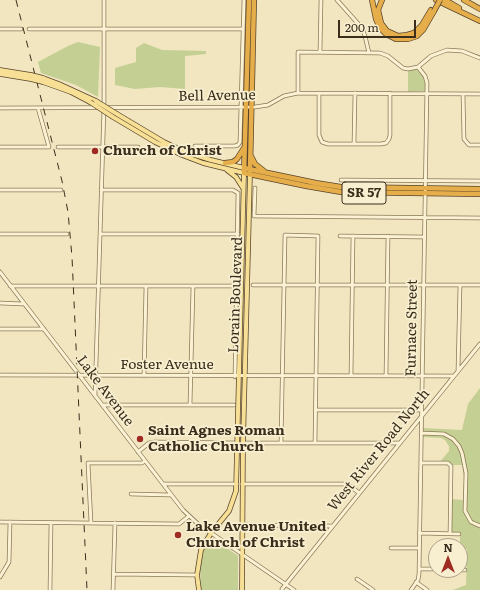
<!DOCTYPE html>
<html>
<head>
<meta charset="utf-8">
<style>
  body { margin:0 }
  #map { position:relative; width:480px; height:590px; overflow:hidden; background:#f1e6c0; font-family:Literata,serif }
  canvas { display:block }
  .north { position:absolute; left:428px; top:538px; width:40px; height:40px; box-sizing:border-box; background:#f8efd0; border:1px solid #aca188; border-radius:50%; rotate:0deg; font-size:11px; font-weight:700; line-height:16px; text-align:center; color:#3a2d1c }
  .north::after { content:''; display:block; margin:auto; width:14px; height:18px; background:#9e2c23; clip-path:polygon(50% 0,100% 100%,50% 72%,0 100%) }
  .scale { position:absolute; left:338px; top:20px; width:78px; height:18px; box-sizing:border-box; border:2px solid #3a2d1c; border-top:0; padding-left:5px; font-size:12px; line-height:14px; white-space:nowrap; color:#3a2d1c; -webkit-text-stroke:3px #f8efd0; paint-order:stroke }
</style>
</head>
<body>
<div id="map">
<canvas width="480" height="590"></canvas>
<div class="north">N</div>
<div class="scale">200 m</div>
</div>
<script>
const context = document.querySelector('canvas').getContext('2d');
context.lineJoin = 'round';
function fill(path, color) { context.fillStyle = color; context.fill(path, 'evenodd'); }
const shape = rows => new Path2D(rows.map(r => 'M' + r).join(''));
function strokePath(path, color, width, dash) { context.strokeStyle = color; context.lineWidth = width; context.lineCap = dash ? 'butt' : 'round'; context.setLineDash(dash || []); context.stroke(path); }
function write(font, color, halo, rows, align = 'center') {
  context.font = font + ' Literata,serif'; context.lineWidth = 3.5; context.setLineDash([]); context.textBaseline = 'middle'; context.strokeStyle = halo; context.fillStyle = color; for (const [text, x, y, turn = 0] of rows) {
    context.save(); context.translate(x, y); context.rotate((+turn || 0) * Math.PI / 180); context.textAlign = isNaN(turn) ? turn : align; if (halo) context.strokeText(text, 0, 0); context.fillText(text, 0, 0); context.restore();
  }
}
fill(shape([
  [78,42,100,47,98,97,76,85,41,73,38,62,68,46],
  [144,43,162,50,206,51,206,54,185,56,185,89,160,87,135,89,115,85,115,68,136,62,136,48],
  [408,70,416,70,420,72,425,80,426,89,424,91,408,92],
  [480,388,480,590,453,590,466,585,467,549,460,549,460,533,453,533,451,531,451,499,463,500,464,478,462,465,452,465,449,462,440,462,449,451,449,446,445,440,441,438,422,437,423,428,462,430,468,404],
  [213,538,238,556,238,590,201,590,200,569,203,551,209,539]
]), '#c4cf93');
const minor = shape([
  [337,0,362,28,365,36,369,53],
  [0,29,21,29],
  [29,29,243,29],
  [320,52,321,0],
  [298,93,298,52,380,53,388,56,403,68,408,69,418,67,431,56,447,50,462,51,480,58],
  [319,93,319,135,322,142,328,144,381,144,386,143,389,139,390,135,390,93],
  [463,94,464,139,469,145,480,145],
  [0,108,255,107,268,105,284,96,298,93,480,94],
  [354,144,355,93],
  [195,146,235,146,238,145,240,142,244,0],
  [0,147,49,147,38,108],
  [58,147,138,147],
  [341,180,480,181],
  [255,188,254,216,480,218],
  [0,190,61,190],
  [101,190,233,190,238,193,235,377],
  [0,234,67,234],
  [100,234,238,234],
  [340,236,424,237],
  [0,272,183,510,198,524,294,590],
  [253,285,480,285],
  [10,286,237,286],
  [0,303,23,304],
  [0,329,44,329],
  [458,370,460,285],
  [0,375,453,376],
  [144,376,146,286],
  [351,376,353,236],
  [386,376,388,236],
  [95,396,104,107,104,0],
  [102,405,234,405],
  [190,405,193,286],
  [316,410,421,410],
  [421,433,444,434,453,439,459,446,462,453,466,473,465,511,471,522,480,526],
  [243,443,399,443],
  [281,443,285,235,318,236,315,443],
  [138,452,149,443,155,442,238,443],
  [421,463,448,463,451,466,450,534],
  [163,484,237,484],
  [242,484,348,484,359,493],
  [131,494,171,495],
  [0,522,179,524,189,516],
  [91,523,88,463,142,463,145,461],
  [242,525,332,526],
  [419,533,459,534],
  [391,548,419,548],
  [419,569,436,569],
  [460,570,465,570],
  [113,574,197,575],
  [0,577,9,562,10,522],
  [357,579,373,590],
  [416,582,427,590],
  [282,589,480,344],
  [50,590,51,523],
  [113,590,115,523],
  [411,590,418,580,419,574,427,83,425,76,418,67]
]);
const major = shape([
  [0,70,31,75],
  [0,74,31,79],
  [43,78,59,84,96,101],
  [43,82,71,92,90,102],
  [117,114,164,142,185,152,211,160,244,168],
  [113,117,155,142,182,155,203,163,244,173,236,491,229,511,211,533,201,550,197,575,199,590],
  [227,170,236,177,243,188],
  [242,590,243,443,250,174]
]);
const highway = shape([
  [249,0,244,173,306,186,341,192,480,194],
  [372,0,376,19,380,28,386,34,396,39,408,39,417,36,423,30,434,11],
  [382,0,378,10,381,23,387,31,398,36,407,35,414,33,422,25,431,10],
  [436,0,480,21],
  [445,0,459,8],
  [464,0,480,9],
  [251,156,255,164,264,171],
  [225,163,233,162,237,159,244,148],
  [244,168,316,183,341,187,480,189],
  [250,170,254,0]
]);
strokePath(minor, '#8b7757', 4.5);
strokePath(major, '#58442b', 5.5);
strokePath(highway, '#58442b', 6);
strokePath(minor, '#fbf2d4', 3);
strokePath(major, '#f7e095', 4);
strokePath(highway, '#e6ae4b', 4.5);
strokePath(shape([
  [16,0,62,181,68,212,72,257,87,590]
]), '#3a2d1c', 1, [7, 7]);
const majorBridge = shape([
  [31,75,43,78],
  [31,79,43,82],
  [96,101,117,114],
  [90,102,113,117]
]);
const highwayBridge = shape([
  [434,11,440,0]
]);
strokePath(majorBridge, '#58442b', 5.5, []);
strokePath(highwayBridge, '#58442b', 6, []);
strokePath(majorBridge, '#f7e095', 4);
strokePath(highwayBridge, '#e6ae4b', 4.5);
for (const [x, y, r, color] of [
  [95,151,4,"#9e2c23"],
  [140,439,4,"#9e2c23"],
  [178,535,4,"#9e2c23"]
]) { const dot = new Path2D(); dot.arc(x, y, r, 0, 2 * Math.PI); context.fillStyle = color; context.fill(dot); strokePath(dot, '#f8efd0', 1.5); }
for (const [x, y, w] of [
  [364,193,44]
]) { const box = new Path2D(); box.roundRect(x - w / 2, y - 11, w, 22, 3); context.fillStyle = '#f8efd0'; context.fill(box); strokePath(box, '#3a2d1c', 1); }
write('bold 13px', '#3a2d1c', null, [
  ["SR 57",364,193]
]);
write('14px', '#3a2d1c', '#f8efd0', [
  ["Bell Avenue",217,96,-1],
  ["Lorain Boulevard",236,295,-88],
  ["Furnace Street",412,328,-89],
  ["Foster Avenue",167,365],
  ["Lake Avenue",105,391,53],
  ["West River Road North",379,450,-51]
]);
write('bold 14px', '#3a2d1c', '#f8efd0', [
  ["Church of Christ",103,151],
  ["Saint Agnes Roman",148,431],
  ["Catholic Church",148,447],
  ["Lake Avenue United",186,527],
  ["Church of Christ",186,543]
], 'left');
</script>
</body>
</html>
